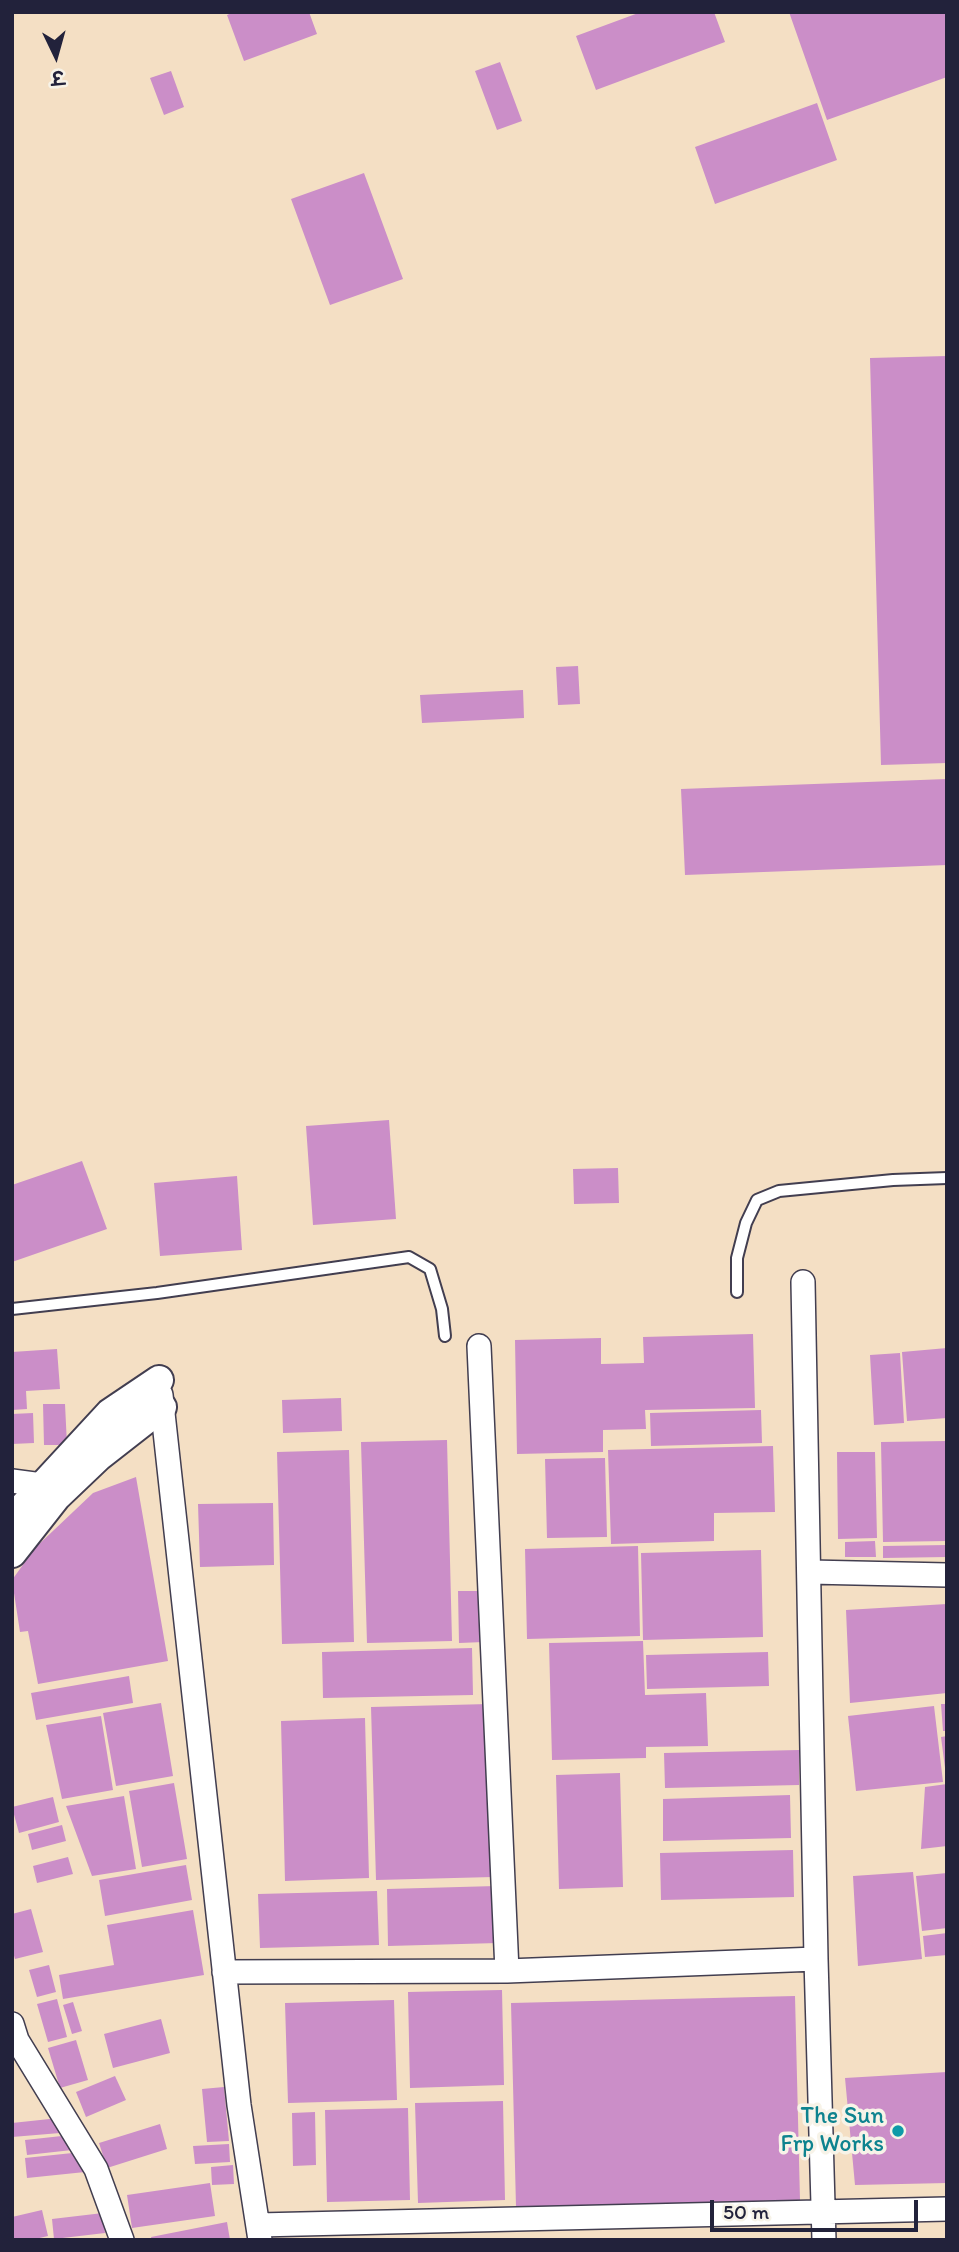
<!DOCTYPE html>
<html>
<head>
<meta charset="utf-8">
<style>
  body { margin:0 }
  #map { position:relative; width:959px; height:2252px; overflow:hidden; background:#f4dfc4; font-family:Itim,"Playpen Sans Deva",sans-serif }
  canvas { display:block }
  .frame { position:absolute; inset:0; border:14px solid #22223b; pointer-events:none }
  .north { position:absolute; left:21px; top:21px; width:70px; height:70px; -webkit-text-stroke:5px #f7f3e8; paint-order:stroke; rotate:175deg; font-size:19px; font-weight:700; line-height:28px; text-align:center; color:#22223b }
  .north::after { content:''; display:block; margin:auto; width:24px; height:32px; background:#22223b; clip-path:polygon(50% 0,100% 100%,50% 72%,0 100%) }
  .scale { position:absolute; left:710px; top:2200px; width:208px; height:32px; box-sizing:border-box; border:4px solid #22223b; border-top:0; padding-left:9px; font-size:21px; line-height:24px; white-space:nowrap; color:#22223b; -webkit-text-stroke:5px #f7f3e8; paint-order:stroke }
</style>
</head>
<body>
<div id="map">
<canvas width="959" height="2252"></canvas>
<div class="frame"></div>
<div class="north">उ</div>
<div class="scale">50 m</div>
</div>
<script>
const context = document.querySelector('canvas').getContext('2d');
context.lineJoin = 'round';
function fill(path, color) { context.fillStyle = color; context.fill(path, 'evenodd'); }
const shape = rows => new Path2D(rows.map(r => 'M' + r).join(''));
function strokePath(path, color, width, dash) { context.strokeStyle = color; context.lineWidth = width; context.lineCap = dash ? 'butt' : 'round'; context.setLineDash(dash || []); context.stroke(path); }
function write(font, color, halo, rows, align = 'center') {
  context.font = font + ' Itim,sans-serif'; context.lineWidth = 7; context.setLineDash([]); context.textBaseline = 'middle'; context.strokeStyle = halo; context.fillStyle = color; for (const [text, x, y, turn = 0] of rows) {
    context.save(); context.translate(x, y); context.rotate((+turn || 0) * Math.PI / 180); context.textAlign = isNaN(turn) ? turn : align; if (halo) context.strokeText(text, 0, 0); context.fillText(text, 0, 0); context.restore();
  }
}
fill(shape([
  [234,12,309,12,317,34,244,61,227,15],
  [641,12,714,12,725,42,596,90,576,36],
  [789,12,947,12,947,77,827,120],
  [500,62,522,121,497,130,475,71],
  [171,71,184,107,164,115,150,78],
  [817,103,837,160,715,204,695,147],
  [364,173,403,279,330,305,291,199],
  [947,356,947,763,881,765,870,358],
  [578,666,580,704,558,705,556,667],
  [523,690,524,718,422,723,420,695],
  [947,779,947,865,685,875,681,789],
  [389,1120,396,1219,313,1225,306,1126],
  [82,1161,107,1229,12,1262,12,1185],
  [618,1168,619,1203,574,1204,573,1169],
  [237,1176,242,1250,160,1256,154,1183],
  [753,1334,755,1408,645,1410,646,1429,603,1430,603,1452,517,1454,515,1340,601,1338,601,1364,644,1363,643,1337],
  [947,1348,947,1418,907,1421,902,1352],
  [57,1349,60,1389,26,1391,27,1409,12,1410,12,1352],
  [900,1353,904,1423,874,1425,870,1355],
  [341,1398,342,1431,283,1433,282,1400],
  [43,1404,65,1404,67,1445,44,1445],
  [761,1410,762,1443,651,1446,650,1413],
  [33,1413,34,1443,12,1444,12,1414],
  [447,1440,452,1641,367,1643,361,1442],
  [947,1441,947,1541,883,1542,881,1442],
  [773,1446,775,1512,714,1513,714,1541,611,1544,608,1450],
  [349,1450,354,1642,282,1644,277,1452],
  [837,1452,875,1452,877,1538,838,1539],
  [605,1458,607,1537,547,1538,545,1459],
  [136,1477,168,1661,38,1684,28,1631,20,1632,12,1580,35,1548,93,1493],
  [273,1503,274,1565,200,1567,198,1504],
  [875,1541,876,1557,845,1557,845,1542],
  [947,1545,947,1557,883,1558,883,1546],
  [638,1546,640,1636,527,1639,525,1549],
  [761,1550,763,1637,643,1640,641,1553],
  [458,1591,483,1591,484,1642,459,1643],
  [947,1604,947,1693,850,1703,846,1610],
  [643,1641,645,1695,706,1693,708,1746,646,1747,646,1758,552,1760,549,1643],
  [472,1648,473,1695,323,1698,322,1652],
  [768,1652,769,1686,647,1689,646,1655],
  [129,1676,133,1703,36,1720,31,1693],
  [161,1703,173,1776,116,1786,103,1713],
  [489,1704,493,1877,376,1880,371,1707],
  [941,1704,947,1704,947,1731,943,1731],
  [934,1706,943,1782,856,1791,848,1716],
  [101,1716,113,1790,62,1799,46,1725],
  [365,1718,369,1878,285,1881,281,1721],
  [947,1736,947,1768,945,1768,941,1737],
  [799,1750,799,1785,665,1788,664,1753],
  [620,1773,623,1887,559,1889,556,1775],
  [174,1783,187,1859,142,1867,129,1791],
  [947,1784,947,1846,921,1849,925,1787],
  [790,1795,791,1838,663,1841,663,1799],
  [124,1796,136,1869,92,1876,66,1806],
  [53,1797,59,1822,19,1833,12,1807],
  [62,1825,66,1841,32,1850,28,1834],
  [793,1850,794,1897,661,1900,660,1853],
  [68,1857,73,1874,37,1883,33,1866],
  [186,1865,192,1900,105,1916,99,1880],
  [913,1872,922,1959,858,1966,853,1876],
  [947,1873,947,1928,922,1931,916,1876],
  [496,1886,498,1943,388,1946,387,1889],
  [377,1891,379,1945,260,1948,258,1894],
  [31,1909,43,1952,15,1959,12,1949,12,1914],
  [193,1910,204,1975,63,1999,59,1975,114,1965,107,1925],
  [947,1933,947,1955,925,1957,923,1936],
  [49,1965,56,1992,37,1997,29,1970],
  [502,1990,504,2085,410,2088,408,1992],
  [795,1996,800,2200,516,2207,511,2003],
  [57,1999,67,2037,48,2042,37,2004],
  [394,2000,397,2100,288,2103,285,2003],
  [73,2002,82,2031,72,2034,63,2005],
  [161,2019,170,2053,113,2068,104,2034],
  [76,2040,88,2080,60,2088,48,2048],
  [947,2072,947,2183,855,2185,845,2078],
  [115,2076,126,2100,86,2117,76,2092],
  [224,2087,229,2141,207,2142,202,2089],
  [503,2101,505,2200,418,2203,415,2103],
  [408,2108,410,2200,327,2202,325,2110],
  [315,2112,316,2165,293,2166,292,2113],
  [59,2118,60,2133,12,2137,12,2123],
  [160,2124,167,2149,107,2168,99,2143],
  [71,2135,72,2150,27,2155,25,2140],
  [229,2144,230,2162,195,2164,193,2146],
  [82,2152,85,2172,27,2178,25,2158],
  [233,2165,234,2184,212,2185,211,2167],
  [210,2183,215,2216,132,2228,127,2195],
  [42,2210,48,2236,31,2240,12,2240,12,2217],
  [103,2213,105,2233,54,2239,52,2219],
  [227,2222,230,2240,152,2240,151,2237]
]), '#cb8ec8');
const service = shape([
  [737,1292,737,1258,746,1223,757,1200,779,1191,893,1180,947,1178],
  [12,1309,157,1293,409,1257,430,1269,442,1309,445,1336]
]);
const minor = shape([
  [803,1282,816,1959,824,2240],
  [479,1346,507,1971],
  [161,1395,239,2105,260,2240],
  [12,1481,42,1485],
  [810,1572,947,1575],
  [224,1972,507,1971,816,1959],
  [12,2024,17,2040,96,2169,122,2240],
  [258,2225,947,2209]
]);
const tertiary = shape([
  [12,1519,110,1413,159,1380],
  [12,1553,56,1497,98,1457,162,1407]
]);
strokePath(service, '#423e50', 14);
strokePath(minor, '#423e50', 26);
strokePath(tertiary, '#423e50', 32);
strokePath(service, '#fff', 10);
strokePath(minor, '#fff', 23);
strokePath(tertiary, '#fff', 28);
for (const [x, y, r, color] of [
  [898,2131,7,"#0f9aa8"]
]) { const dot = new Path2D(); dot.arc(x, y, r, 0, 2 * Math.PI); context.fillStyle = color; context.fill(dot); strokePath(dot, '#f7f3e8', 2.5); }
write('24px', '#0d838f', '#f7f3e8', [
  ["The Sun",884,2117],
  ["Frp Works",884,2145]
], 'right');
</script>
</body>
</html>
